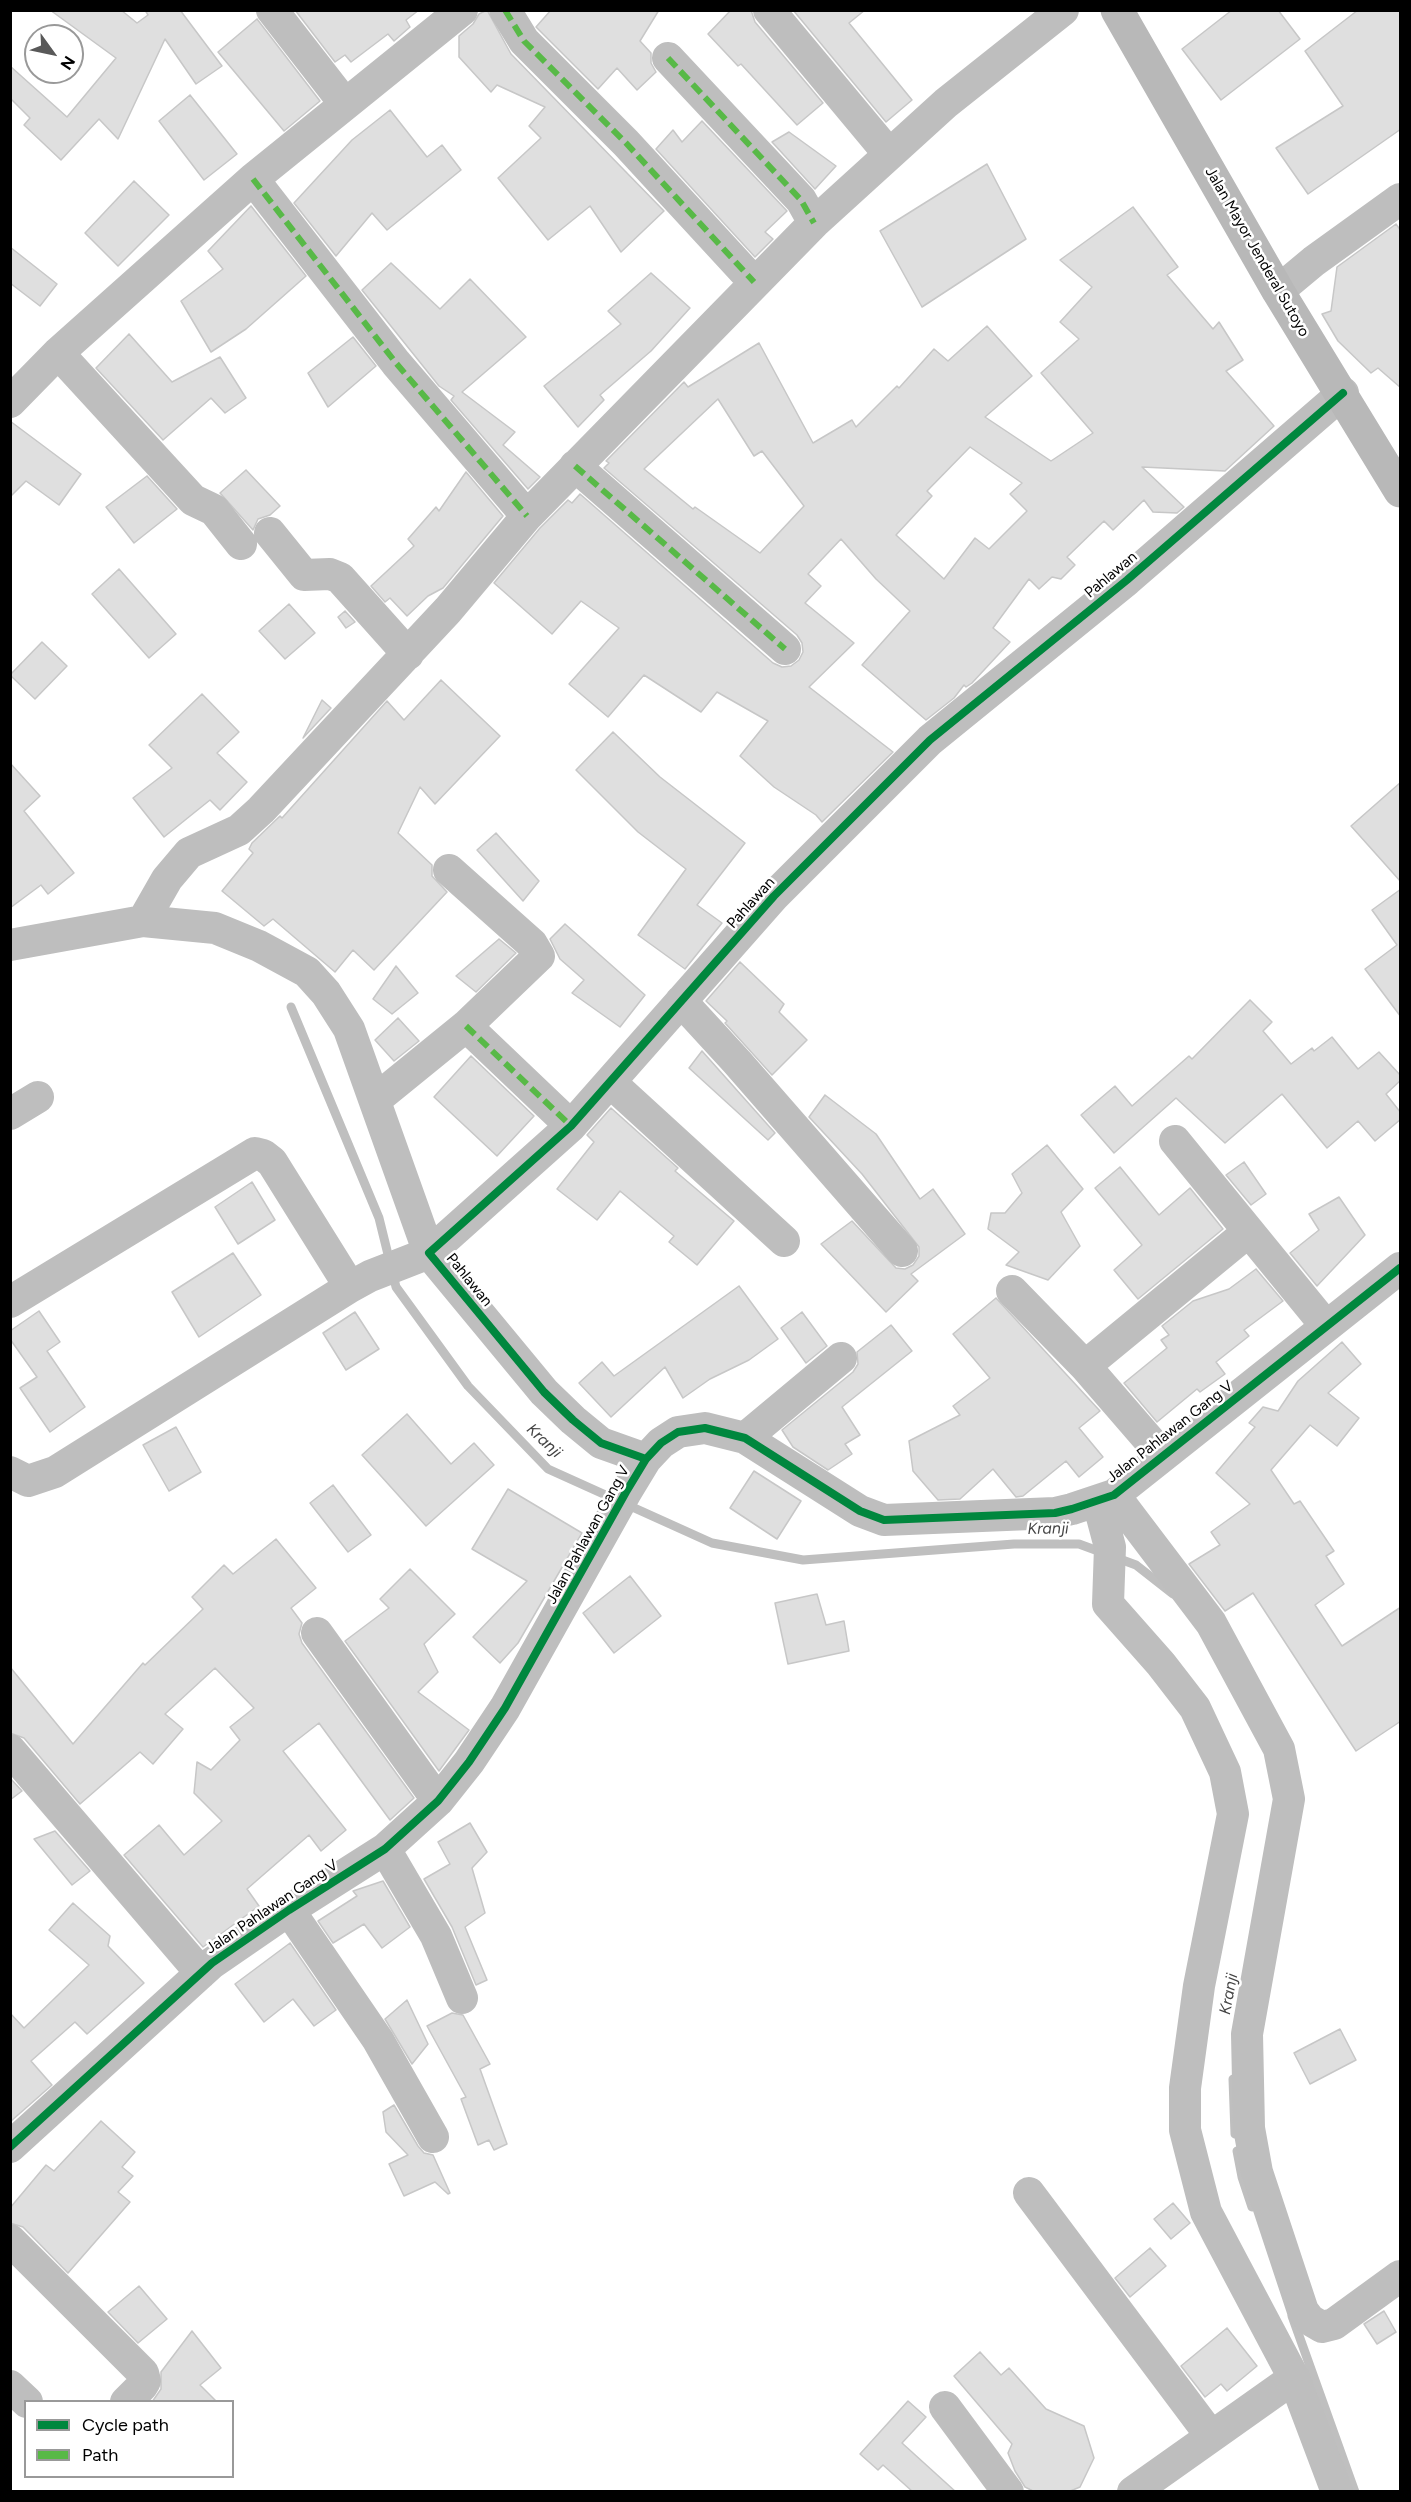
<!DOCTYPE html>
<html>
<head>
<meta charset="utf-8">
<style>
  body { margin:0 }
  #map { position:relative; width:1411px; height:2502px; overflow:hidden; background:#fff; font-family:Figtree,sans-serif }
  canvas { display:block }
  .frame { position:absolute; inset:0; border:12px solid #000; pointer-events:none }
  .legend { position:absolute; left:24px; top:2400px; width:210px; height:78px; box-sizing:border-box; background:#fff; border:2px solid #999; margin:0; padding:8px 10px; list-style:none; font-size:18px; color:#000 }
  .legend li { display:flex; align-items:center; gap:12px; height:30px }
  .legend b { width:30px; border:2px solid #999 }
  .north { position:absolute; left:24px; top:24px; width:60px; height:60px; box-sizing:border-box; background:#fff; border:2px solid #999; border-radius:50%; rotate:123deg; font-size:16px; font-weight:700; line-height:24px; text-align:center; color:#000 }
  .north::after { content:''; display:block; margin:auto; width:21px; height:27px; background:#595959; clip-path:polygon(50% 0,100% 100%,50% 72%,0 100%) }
</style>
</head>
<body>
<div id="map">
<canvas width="1411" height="2502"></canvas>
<div class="frame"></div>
<ul class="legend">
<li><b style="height:8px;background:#00873e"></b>Cycle path</li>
<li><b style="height:8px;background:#58b947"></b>Path</li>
</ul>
<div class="north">N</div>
</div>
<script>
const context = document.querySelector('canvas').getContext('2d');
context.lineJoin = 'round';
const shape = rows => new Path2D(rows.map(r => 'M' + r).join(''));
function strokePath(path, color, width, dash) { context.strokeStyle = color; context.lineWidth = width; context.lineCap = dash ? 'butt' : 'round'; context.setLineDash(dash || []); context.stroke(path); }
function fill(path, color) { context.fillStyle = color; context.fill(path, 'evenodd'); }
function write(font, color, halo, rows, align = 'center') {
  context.font = font + ' Figtree,sans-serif'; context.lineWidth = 5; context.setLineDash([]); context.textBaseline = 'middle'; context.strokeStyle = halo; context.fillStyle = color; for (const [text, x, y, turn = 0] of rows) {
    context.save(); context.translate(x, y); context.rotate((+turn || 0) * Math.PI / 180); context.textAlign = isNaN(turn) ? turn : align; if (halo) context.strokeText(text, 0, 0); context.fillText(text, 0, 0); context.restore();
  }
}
strokePath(shape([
  [291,1007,379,1218,396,1287,468,1386,548,1469,712,1543,803,1560,1014,1544,1079,1544,1136,1565,1173,1594],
  [1233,2079,1235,2134],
  [1237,2151,1242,2177,1252,2207],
  [1292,2316,1355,2492]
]), '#bfbfbf', 9);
const building = shape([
  [50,10,121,10,137,23,148,15,145,10,180,10,222,66,196,84,165,39,118,139,99,119,61,160,24,125,30,118,10,98,10,66,67,117,116,58,50,10],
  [295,10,419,10,406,20,410,27,394,41,388,34,351,62,345,55,335,62,295,10],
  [487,10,511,54,664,211,621,252,590,206,548,240,498,178,541,138,529,126,545,107,497,85,491,92,459,57,459,36,473,24,479,14,487,10],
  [551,10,659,10,640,41,651,53,651,63,656,72,637,90,617,68,598,89,536,27,551,10],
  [731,10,751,10,755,22,823,103,797,125,741,64,738,66,708,34,731,10],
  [793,10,865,10,849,23,912,100,886,122,793,10],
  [1232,10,1278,10,1300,39,1221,100,1182,49,1232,10],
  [1358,10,1401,10,1401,129,1308,194,1276,148,1343,106,1305,51,1358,10],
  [257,19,320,101,284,131,218,52,257,19],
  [190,95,237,154,204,180,159,121,190,95],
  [390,110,427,157,442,145,461,170,387,230,372,213,336,256,294,203,352,140,390,110],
  [702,121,787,211,765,232,773,239,755,257,656,149,673,130,682,142,702,121],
  [789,132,836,166,815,189,772,142,789,132],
  [987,164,1026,239,922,307,880,231,987,164],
  [134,181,169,215,118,266,85,233,134,181],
  [251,206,306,276,246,329,211,352,181,301,223,269,208,251,251,206],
  [1133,207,1178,267,1167,275,1213,329,1219,322,1243,360,1226,371,1274,426,1225,471,1142,467,1184,507,1177,513,1153,512,1144,500,1113,530,1104,521,1067,557,1075,565,1061,579,1052,577,1039,589,1029,579,993,628,1010,642,972,683,966,687,964,685,954,698,926,720,862,665,910,611,876,579,841,539,808,574,821,586,805,603,854,643,809,687,893,752,822,822,816,815,774,787,740,756,768,721,717,692,701,712,644,675,608,717,569,684,619,628,581,601,552,634,494,583,540,528,568,500,572,503,580,494,773,663,782,667,791,666,799,660,803,652,802,643,797,635,604,468,609,463,606,461,684,382,688,387,759,343,813,443,852,420,856,427,897,386,899,388,934,349,948,361,987,326,1032,376,985,417,1051,461,1093,433,1041,373,1079,339,1060,322,1092,287,1060,260,1133,207],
  [718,399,754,456,762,451,804,506,760,553,695,507,693,509,644,469,718,399],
  [970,447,1022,483,1010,494,1027,511,989,549,975,538,944,579,896,535,932,496,927,491,970,447],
  [1396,224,1401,231,1401,388,1378,368,1371,373,1338,341,1322,314,1331,311,1337,267,1396,224],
  [10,247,57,284,40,306,10,283,10,247],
  [391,263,440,309,470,279,526,337,462,392,515,432,503,445,540,477,528,489,451,400,454,396,439,386,362,290,391,263],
  [651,273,690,308,651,351,600,395,604,400,578,427,544,386,621,324,608,311,651,273],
  [129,334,172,382,220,357,246,398,225,413,211,398,163,440,96,368,129,334],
  [353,337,376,366,328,407,308,373,353,337],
  [10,421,81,474,59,505,26,481,10,497,10,421],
  [246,470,280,506,270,515,258,519,253,530,220,493,246,470],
  [466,472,503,516,443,588,428,596,407,616,390,598,385,602,371,586,414,546,408,539,436,507,439,511,466,472],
  [147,476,177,509,134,543,106,507,147,476],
  [119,569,176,634,149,658,92,594,119,569],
  [289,604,315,633,285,659,259,631,289,604],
  [345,611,355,622,346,628,338,617,345,611],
  [42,642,67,666,35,699,10,675,42,642],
  [441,680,500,736,435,804,420,787,398,833,432,865,432,876,447,892,374,970,353,950,335,972,273,919,264,926,222,891,253,853,249,849,252,843,280,816,282,818,387,701,404,720,441,680],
  [202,694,239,732,217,753,247,782,220,810,210,800,164,837,133,798,172,768,149,745,202,694],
  [322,700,331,708,303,738,322,700],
  [613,732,660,777,745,843,697,905,722,923,685,969,638,935,686,869,638,832,576,770,613,732],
  [10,763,40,796,24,811,74,873,48,894,41,885,10,908,10,763],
  [1401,782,1401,882,1351,826,1401,782],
  [496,833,539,881,523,901,477,850,496,833],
  [1401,889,1401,1017,1365,969,1397,945,1372,910,1401,889],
  [565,924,645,995,620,1027,572,993,584,980,560,959,550,939,565,924],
  [499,939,516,953,476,992,456,976,499,939],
  [740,962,784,1004,779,1012,807,1040,772,1075,725,1023,727,1021,706,1001,740,962],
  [396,966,418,993,392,1014,373,999,396,966],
  [1250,1000,1272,1022,1263,1031,1291,1064,1312,1048,1314,1051,1332,1037,1358,1069,1379,1052,1401,1076,1401,1080,1386,1094,1401,1113,1401,1119,1375,1141,1358,1121,1327,1148,1282,1094,1225,1143,1176,1098,1114,1153,1081,1115,1115,1086,1132,1106,1189,1056,1192,1059,1250,1000],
  [398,1018,419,1041,394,1061,375,1040,398,1018],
  [702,1051,775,1133,768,1140,689,1068,702,1051],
  [471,1056,534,1116,497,1156,434,1097,471,1056],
  [825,1095,876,1134,920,1199,933,1189,965,1234,911,1274,918,1281,886,1312,821,1244,852,1221,896,1268,905,1269,913,1265,919,1256,919,1247,862,1174,809,1117,825,1095],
  [611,1108,678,1168,675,1171,734,1221,697,1265,669,1242,674,1236,620,1191,597,1220,557,1189,594,1142,587,1135,611,1108],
  [1047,1145,1083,1189,1061,1212,1080,1246,1048,1280,1006,1265,1019,1252,988,1229,991,1213,1005,1213,1022,1193,1012,1174,1047,1145],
  [1244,1162,1266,1194,1251,1205,1226,1175,1244,1162],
  [1120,1167,1159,1215,1190,1188,1223,1229,1138,1299,1114,1270,1142,1245,1095,1188,1120,1167],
  [252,1182,275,1220,238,1244,215,1207,252,1182],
  [1339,1197,1365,1235,1317,1286,1290,1253,1319,1230,1309,1214,1339,1197],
  [233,1253,261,1295,199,1337,172,1292,233,1253],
  [1256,1269,1283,1301,1244,1330,1249,1336,1216,1362,1225,1374,1200,1392,1197,1389,1157,1422,1124,1383,1167,1348,1161,1340,1169,1335,1162,1326,1193,1301,1229,1289,1256,1269],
  [739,1286,778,1339,749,1360,710,1379,683,1398,665,1367,611,1417,579,1383,602,1362,614,1376,739,1286],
  [996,1298,1100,1411,1079,1428,1103,1457,1079,1477,1066,1461,1023,1496,1016,1497,993,1469,960,1499,938,1500,913,1471,909,1441,960,1415,953,1406,990,1378,953,1334,996,1298],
  [39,1311,60,1342,47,1351,85,1407,50,1432,20,1388,37,1377,10,1339,10,1331,39,1311],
  [355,1312,379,1349,346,1370,323,1333,355,1312],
  [802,1312,827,1346,806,1363,781,1328,802,1312],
  [891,1325,912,1351,842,1407,860,1435,845,1444,852,1454,828,1470,793,1447,782,1430,853,1372,858,1364,857,1352,891,1325],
  [1342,1342,1361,1364,1328,1393,1359,1418,1337,1446,1310,1425,1271,1470,1294,1504,1300,1501,1334,1551,1326,1556,1344,1584,1315,1605,1342,1646,1401,1607,1401,1721,1356,1751,1253,1593,1225,1611,1189,1564,1220,1545,1211,1532,1250,1504,1216,1473,1255,1427,1249,1423,1263,1407,1278,1411,1298,1381,1342,1342],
  [407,1414,451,1464,474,1443,494,1465,426,1526,362,1455,407,1414],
  [176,1427,201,1472,169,1491,143,1445,176,1427],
  [754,1471,801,1501,777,1539,730,1508,754,1471],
  [333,1485,371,1535,348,1552,310,1503,333,1485],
  [508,1489,582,1533,518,1643,500,1663,473,1637,527,1581,472,1549,508,1489],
  [276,1539,316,1588,291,1608,302,1623,299,1634,302,1643,414,1798,390,1820,319,1723,283,1751,346,1830,321,1851,309,1835,247,1889,259,1906,203,1947,124,1855,159,1825,184,1855,222,1821,194,1793,197,1762,211,1770,240,1740,230,1727,254,1708,215,1668,165,1714,183,1729,153,1764,140,1752,80,1804,24,1738,10,1733,10,1667,73,1744,143,1663,145,1665,203,1609,192,1597,224,1565,233,1574,276,1539],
  [410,1569,455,1614,424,1644,438,1672,418,1692,469,1730,439,1771,345,1641,389,1608,380,1599,410,1569],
  [630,1576,661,1616,614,1653,583,1613,630,1576],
  [817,1594,826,1625,844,1621,849,1651,788,1664,775,1603,817,1594],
  [10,1778,22,1791,10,1800,10,1778],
  [470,1823,487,1852,472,1868,485,1913,465,1927,487,1980,476,1985,452,1927,424,1879,450,1864,438,1842,470,1823],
  [55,1831,90,1871,72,1885,34,1839,55,1831],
  [383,1881,410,1927,382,1948,364,1924,333,1943,318,1921,357,1896,353,1891,383,1881],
  [73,1903,110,1936,108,1946,144,1983,87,2034,75,2022,31,2061,52,2085,10,2122,10,2013,24,2028,89,1965,49,1930,73,1903],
  [290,1943,336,2010,314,2026,293,1999,264,2022,235,1984,290,1943],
  [407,2000,428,2044,412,2064,385,2019,407,2000],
  [452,2013,463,2015,490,2064,480,2069,507,2144,494,2150,489,2140,478,2145,461,2099,466,2097,427,2026,452,2013],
  [1340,2029,1356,2060,1310,2084,1294,2053,1340,2029],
  [394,2105,418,2146,424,2153,433,2155,450,2193,448,2194,435,2182,404,2196,389,2164,408,2155,386,2132,383,2112,394,2105],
  [101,2121,135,2152,122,2167,133,2176,118,2192,130,2202,68,2273,23,2227,10,2223,10,2208,46,2165,54,2171,101,2121],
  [1173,2203,1190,2223,1171,2239,1154,2219,1173,2203],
  [1150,2248,1166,2266,1130,2297,1115,2278,1150,2248],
  [139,2286,167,2319,138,2343,108,2312,139,2286],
  [1384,2311,1396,2332,1377,2344,1364,2324,1384,2311],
  [1227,2328,1257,2366,1227,2391,1221,2384,1205,2397,1181,2366,1227,2328],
  [192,2331,221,2368,200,2385,217,2402,152,2402,161,2389,161,2372,192,2331],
  [980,2352,1001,2375,1009,2368,1046,2409,1084,2426,1094,2458,1080,2487,1068,2492,1035,2492,1025,2487,1015,2471,1008,2453,1012,2444,954,2376,980,2352],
  [908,2401,926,2417,902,2443,956,2492,913,2492,883,2465,878,2470,860,2454,908,2401]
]);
fill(building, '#dfdfdf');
strokePath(building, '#c7c7c7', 1.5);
strokePath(shape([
  [272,10,345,104],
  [505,10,524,41,626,143,754,282],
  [769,10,889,154],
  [668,58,801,200,814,223],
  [253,179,396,363,527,516],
  [1278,291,1314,261,1400,199],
  [58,353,193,500,214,510,241,544],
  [10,402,58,353,253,179,462,10],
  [575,466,785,649],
  [270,533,304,575,330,574,340,578,408,654],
  [143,921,167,879,189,853,239,830,261,810,448,610,527,516,814,223,946,103,1063,10],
  [10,945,143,921,215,928,259,946,307,972,326,993,349,1029,429,1253,370,1276,350,1287,55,1472,28,1481,10,1472],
  [681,1001,737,1062,902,1251],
  [466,1026,571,1126],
  [610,1082,784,1241],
  [375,1100,466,1026,539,956,532,944,449,870],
  [10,1114,38,1097],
  [1175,1141,1326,1326],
  [1012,1291,1085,1366,1162,1455],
  [10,1302,255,1153,263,1155,272,1162,350,1287],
  [1085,1366,1248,1232],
  [745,1438,841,1358],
  [646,1459,601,1443,573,1420,544,1392,429,1253,571,1126,774,896,930,740,1127,580,1343,393],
  [1114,1495,1211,1623,1279,1749,1289,1799,1247,2034,1249,2128,1257,2172,1303,2311,1310,2320,1322,2327,1334,2324,1400,2276],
  [1098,1502,1110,1547,1108,1604,1161,1664,1195,1708,1225,1772,1233,1814,1199,1986,1185,2088,1185,2130,1206,2212,1294,2378,1337,2492],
  [317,1633,438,1801],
  [10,1750,201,1973],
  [385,1849,436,1936,462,1998],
  [289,1910,378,2040,433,2137],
  [10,2147,212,1963,289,1910,385,1849,438,1801,469,1762,505,1708,626,1492,646,1459,661,1443,678,1432,705,1428,745,1438,860,1511,884,1520,1055,1513,1072,1509,1114,1495,1400,1268],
  [1029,2193,1211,2436],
  [10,2240,143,2373,145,2381,142,2386,126,2402],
  [10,2386,27,2402],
  [945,2407,1008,2492],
  [1133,2492,1294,2378]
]), '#bebebe', 32);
strokePath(shape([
  [1117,10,1278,291,1400,491]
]), '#b8b8b8', 33);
strokePath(shape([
  [505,10,524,41,626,143,754,282],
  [668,58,801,200,814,223],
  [253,179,396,363,527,516],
  [575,466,785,649],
  [466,1026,571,1126]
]), '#58b947', 6, [12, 6]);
strokePath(shape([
  [646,1459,601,1443,573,1420,544,1392,429,1253,571,1126,774,896,930,740,1127,580,1343,393],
  [10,2147,212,1963,289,1910,385,1849,438,1801,469,1762,505,1708,626,1492,646,1459,661,1443,678,1432,705,1428,745,1438,860,1511,884,1520,1055,1513,1072,1509,1114,1495,1400,1268]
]), '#00873e', 8);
write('15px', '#000', '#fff', [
  ["Jalan Mayor Jenderal Sutoyo",1257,252,60],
  ["Pahlawan",1111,575,-40],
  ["Pahlawan",751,903,-48],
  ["Pahlawan",469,1280,51],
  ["Jalan Pahlawan Gang V",1170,1432,-38],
  ["Jalan Pahlawan Gang V",588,1535,-61],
  ["Jalan Pahlawan Gang V",272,1907,-34]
]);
write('italic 16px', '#444', '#fff', [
  ["Kranji",544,1441,43],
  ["Kranji",1048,1529,-1],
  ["Kranji",1229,1994,-79]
]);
</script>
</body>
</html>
